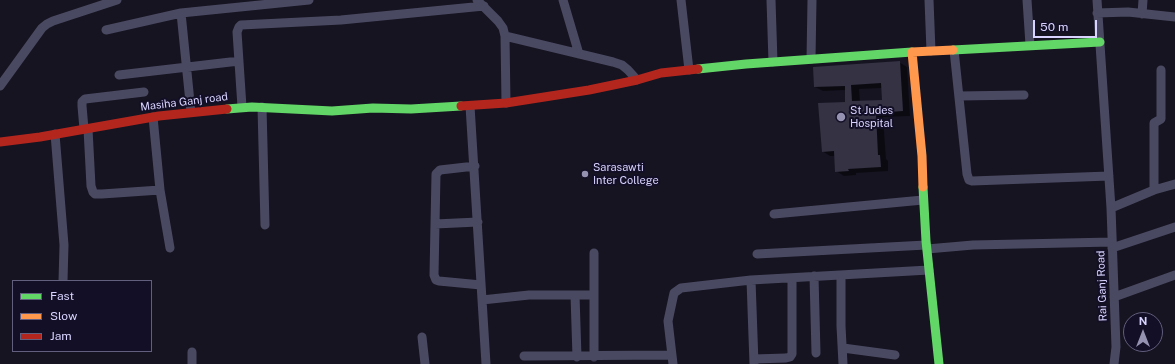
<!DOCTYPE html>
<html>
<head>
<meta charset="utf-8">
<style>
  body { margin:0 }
  #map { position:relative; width:1175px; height:364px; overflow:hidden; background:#161421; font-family:"Public Sans",sans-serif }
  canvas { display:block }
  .legend { position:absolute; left:12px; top:280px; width:140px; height:72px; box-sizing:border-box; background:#130f26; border:1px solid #625e7d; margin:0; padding:5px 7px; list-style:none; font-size:12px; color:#d9d4ff }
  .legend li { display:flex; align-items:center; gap:8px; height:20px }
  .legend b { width:20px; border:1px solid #625e7d }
  .north { position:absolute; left:1123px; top:312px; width:40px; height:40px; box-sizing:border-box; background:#130f26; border:1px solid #625e7d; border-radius:50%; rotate:0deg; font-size:11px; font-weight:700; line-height:16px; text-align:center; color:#d9d4ff }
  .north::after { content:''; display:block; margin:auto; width:14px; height:18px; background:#9591b1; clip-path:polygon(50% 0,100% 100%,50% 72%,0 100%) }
  .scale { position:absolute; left:1033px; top:20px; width:64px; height:18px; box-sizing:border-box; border:2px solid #d9d4ff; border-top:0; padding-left:5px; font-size:12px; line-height:14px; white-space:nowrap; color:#d9d4ff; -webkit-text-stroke:3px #130f26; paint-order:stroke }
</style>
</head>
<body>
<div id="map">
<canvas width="1175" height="364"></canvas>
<ul class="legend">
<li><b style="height:5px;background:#63d668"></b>Fast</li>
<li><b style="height:5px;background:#ff974d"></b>Slow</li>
<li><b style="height:5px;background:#b3261e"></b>Jam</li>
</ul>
<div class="north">N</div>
<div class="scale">50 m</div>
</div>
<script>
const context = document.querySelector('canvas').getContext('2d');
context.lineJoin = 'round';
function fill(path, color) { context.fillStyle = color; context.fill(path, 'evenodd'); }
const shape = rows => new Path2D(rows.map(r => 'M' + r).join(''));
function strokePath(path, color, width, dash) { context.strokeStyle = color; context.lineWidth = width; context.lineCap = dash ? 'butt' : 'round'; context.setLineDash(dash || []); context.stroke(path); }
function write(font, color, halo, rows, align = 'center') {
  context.font = font + ' "Public Sans",sans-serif'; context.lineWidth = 4; context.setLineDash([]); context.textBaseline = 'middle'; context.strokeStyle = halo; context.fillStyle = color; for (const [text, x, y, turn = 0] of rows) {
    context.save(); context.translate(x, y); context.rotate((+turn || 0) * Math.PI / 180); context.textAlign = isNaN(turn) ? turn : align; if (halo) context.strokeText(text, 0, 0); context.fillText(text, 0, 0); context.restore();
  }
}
fill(shape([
  [899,62,907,67,910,116,883,117,886,159,888,161,888,171,856,173,856,175,844,176,836,171,835,156,830,156,822,151,846,103,846,90,823,91,815,87],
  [882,88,883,101,860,102,859,89]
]), '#0007');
fill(shape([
  [900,61,903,111,876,113,878,155,880,155,881,167,848,169,849,171,835,172,834,151,822,152,818,103,845,102,845,86,814,87,813,67],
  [881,83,882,100,852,101,851,85]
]), '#343243');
strokePath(shape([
  [477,0,498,21,503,28,505,36,506,103],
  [563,0,579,54],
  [681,0,689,70],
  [771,0,773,62],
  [929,0,931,51],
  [1027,0,1030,45],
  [1097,0,1111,208,1116,347,1114,364],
  [181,13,191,112],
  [1097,13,1128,12,1175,17],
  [1142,14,1143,0],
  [106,30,181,13,309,0],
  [505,36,613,62,622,65,628,70,637,80],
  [954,50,967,174,969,180,972,181,1109,176],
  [811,59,812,0],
  [119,75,239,61],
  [0,86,42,28,47,24,53,21,117,0],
  [959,96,1024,95],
  [470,106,486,364],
  [242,107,237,32,239,27,241,25,341,20,484,6],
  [262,107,265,225],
  [153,117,160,190,170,248],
  [84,129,82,106,82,102,85,99,144,92],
  [88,129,91,186,93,192,95,194,102,194,160,190],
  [55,134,64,245,63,281],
  [475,166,440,170,436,174,434,275,436,280,439,281,481,285],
  [1154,190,1154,123,1161,119,1161,70],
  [1111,208,1154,190,1175,184],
  [774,214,923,200],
  [435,224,478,222],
  [1112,248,1175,227],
  [927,249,973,245,1112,242],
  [594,253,594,357],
  [757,254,926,245],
  [841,275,841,326,843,364],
  [814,276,816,353],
  [751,280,754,364],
  [575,295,577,357],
  [1114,297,1175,275],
  [482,300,529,295,594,295],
  [422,337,425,364],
  [843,348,895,355],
  [192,352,192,364],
  [524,356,671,355],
  [754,359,786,358,790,357,792,354,792,278],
  [673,364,668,321,674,293,681,288,751,280,929,270]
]), '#4a4962', 9);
strokePath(shape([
  [953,50,1100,42],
  [698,69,746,64,912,52],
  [227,109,252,107,332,111,373,108,411,109,461,106],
  [923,187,926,241,939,364]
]), '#63d668', 9);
strokePath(shape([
  [923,187,922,156,912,52,953,50]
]), '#ff974d', 9);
strokePath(shape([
  [461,106,506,103,589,90,637,80,661,73,698,69],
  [0,142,40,137,159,116,227,109]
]), '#b3261e', 9);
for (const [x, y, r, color] of [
  [841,117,5,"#9591b1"],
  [585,174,4,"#9591b1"]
]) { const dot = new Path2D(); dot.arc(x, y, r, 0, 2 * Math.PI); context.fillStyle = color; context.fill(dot); strokePath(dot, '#130f26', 1.5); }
write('11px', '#d9d4ff', '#130f26', [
  ["Masiha Ganj road",184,102,-7],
  ["Rai Ganj Road",1102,286,-92]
]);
write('11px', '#d9d4ff', '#130f26', [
  ["St Judes",850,111],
  ["Hospital",850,124],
  ["Sarasawti",593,168],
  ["Inter College",593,181]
], 'left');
</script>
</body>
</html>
